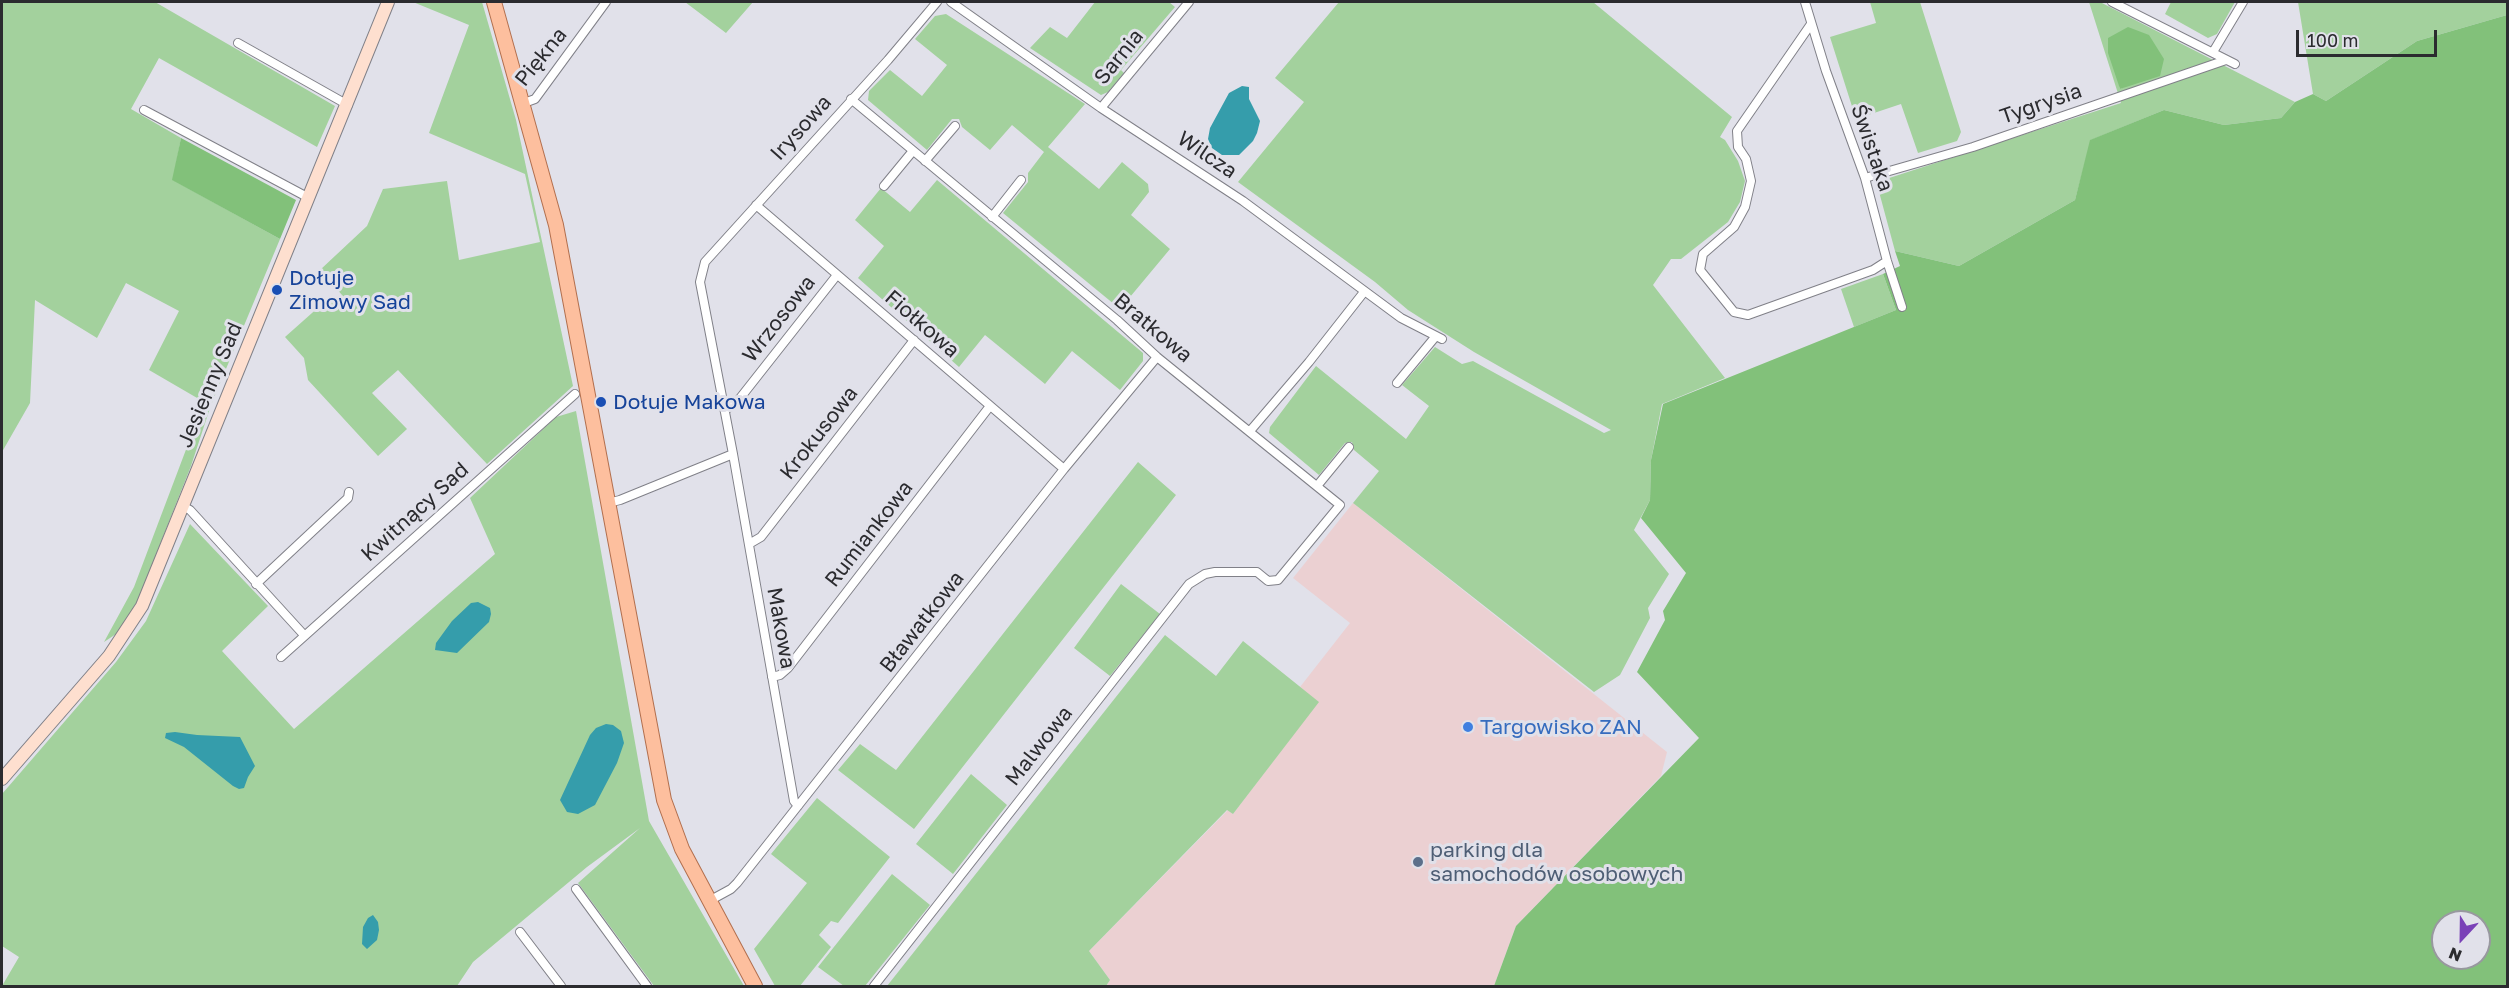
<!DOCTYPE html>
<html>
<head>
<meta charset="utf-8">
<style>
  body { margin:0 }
  #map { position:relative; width:2509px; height:988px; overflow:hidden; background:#e1e1ea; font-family:"Golos Text",sans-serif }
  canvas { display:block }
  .frame { position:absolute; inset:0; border:3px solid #2b2b2f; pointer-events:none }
  .north { position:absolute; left:2431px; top:910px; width:60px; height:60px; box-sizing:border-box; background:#e1e1ea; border:2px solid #98989f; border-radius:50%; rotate:202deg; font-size:16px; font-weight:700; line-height:24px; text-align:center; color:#2b2b2f }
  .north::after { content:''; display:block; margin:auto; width:21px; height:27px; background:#7a41b7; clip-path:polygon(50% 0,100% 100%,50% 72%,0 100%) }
  .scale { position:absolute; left:2296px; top:30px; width:141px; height:27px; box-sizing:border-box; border:3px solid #2b2b2f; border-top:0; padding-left:8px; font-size:18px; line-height:21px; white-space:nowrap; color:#2b2b2f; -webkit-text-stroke:4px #e1e1ea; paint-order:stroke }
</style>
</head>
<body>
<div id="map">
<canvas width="2509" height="988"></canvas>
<div class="frame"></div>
<div class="north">N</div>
<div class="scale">100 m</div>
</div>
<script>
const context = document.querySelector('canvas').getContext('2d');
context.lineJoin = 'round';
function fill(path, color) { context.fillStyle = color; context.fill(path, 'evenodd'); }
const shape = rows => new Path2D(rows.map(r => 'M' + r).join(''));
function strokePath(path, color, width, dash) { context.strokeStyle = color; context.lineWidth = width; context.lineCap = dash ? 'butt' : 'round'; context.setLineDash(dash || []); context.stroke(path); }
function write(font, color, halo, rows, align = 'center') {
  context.font = font + ' "Golos Text",sans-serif'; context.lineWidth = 6; context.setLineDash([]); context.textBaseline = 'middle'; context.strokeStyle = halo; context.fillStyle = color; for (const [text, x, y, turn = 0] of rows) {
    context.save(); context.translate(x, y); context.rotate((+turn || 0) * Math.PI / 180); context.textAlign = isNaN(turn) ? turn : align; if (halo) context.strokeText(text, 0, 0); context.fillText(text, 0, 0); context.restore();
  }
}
fill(shape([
  [1353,503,1667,752,1661,776,1516,926,1494,986,1106,986,1110,980,1089,951,1228,810,1233,814,1318,702,1300,687,1350,623,1293,578]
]), '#ebd0d2');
fill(shape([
  [2,2,155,2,335,106,317,147,159,58,131,109,181,138,173,180,280,239,211,405,191,466,138,600,119,632,104,642,134,587,204,402,149,370,179,311,126,283,97,338,35,300,30,403,2,452],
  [413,2,482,2,516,120,573,386,487,464,398,370,372,393,407,429,378,456,308,380,304,358,285,337,330,297,335,301,342,295,320,270,367,226,383,189,447,181,459,260,540,242,525,174,429,133,469,25],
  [685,2,753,2,726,33],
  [1095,2,1169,2,1175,7,1121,70,1124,73,1108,92,1101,95,1030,48,1050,27,1067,38],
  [1339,2,1593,2,1732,117,1720,137,1725,140,1738,161,1745,181,1740,202,1728,222,1681,259,1671,259,1653,285,1725,378,1662,404,1651,460,1650,500,1634,530,1669,574,1648,608,1650,618,1620,675,1594,692,1353,503,1379,471,1354,450,1352,442,1345,443,1319,475,1269,433,1270,427,1316,366,1406,439,1429,406,1402,385,1435,347,1462,364,1473,361,1604,433,1611,430,1474,352,1408,310,1375,282,1238,182,1304,102,1275,78],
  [1870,2,1920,2,1961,132,1957,141,1918,153,1901,104,1856,119,1830,37,1876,23],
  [2089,2,2100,2,2295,102,2281,118,2224,125,2164,110,2091,140,2075,200,1959,266,1895,251,1878,188,1883,180,2121,103],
  [2108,38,2128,85,2120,89],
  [2171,2,2235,2,2217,34,2208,38,2165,14],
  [2298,2,2507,2,2507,15,2417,41,2326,101,2313,94],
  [946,14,1085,104,1048,147,1099,189,1122,162,1148,184,1149,192,1131,215,1170,249,1120,309,1003,213,1028,182,1028,173,1044,152,1012,125,990,150,962,127,959,119,952,119,927,150,868,100,869,91,890,70,922,96,947,65,915,39,935,16],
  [937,180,1143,353,1143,361,1120,390,1072,351,1045,384,985,335,959,367,858,278,884,246,855,220,881,188,910,212],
  [1883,274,1896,310,1854,327,1841,289],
  [576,411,649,821,744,986,654,986,578,883,640,828,587,867,473,962,457,986,2,986,19,957,2,946,2,794,116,662,146,621,190,524,268,606,222,651,294,729,495,554,470,498,556,417],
  [1138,462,1176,495,914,829,838,770,860,744,896,770],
  [1121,584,1160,614,1110,676,1074,648],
  [1165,635,1216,676,1243,641,1319,702,1233,814,1227,810,1089,951,1110,980,1106,986,887,986],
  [971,774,1007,805,953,874,916,844],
  [817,798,890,857,838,923,831,921,819,935,831,947,800,986,775,986,754,949,807,883,771,854],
  [892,874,930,905,865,986,844,986,818,967]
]), '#a3d19d');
fill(shape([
  [2507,15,2507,986,1494,986,1516,926,1699,738,1637,672,1665,620,1663,611,1686,573,1641,518,1650,500,1651,460,1663,404,1896,310,1883,274,1900,266,1895,251,1959,266,2075,200,2090,140,2164,110,2224,125,2281,118,2295,102,2313,94,2326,101,2417,41],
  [2443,922,2479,922,2479,958,2443,958],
  [2128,27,2149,35,2164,59,2160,76,2120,89,2108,53,2108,38],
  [181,138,296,200,280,239,172,180]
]), '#82c17a');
fill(shape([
  [1242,86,1249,87,1249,99,1260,121,1257,133,1253,141,1239,155,1222,155,1212,148,1208,139,1210,128,1229,93],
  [478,602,490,608,491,614,489,622,457,653,435,650,436,643,452,621,471,603],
  [606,724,613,725,621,731,624,743,617,763,595,805,578,814,567,812,560,800,590,735,596,728],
  [175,732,197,735,240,737,255,766,248,777,244,788,239,789,233,786,184,747,165,738,166,733],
  [373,915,378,922,379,930,377,940,367,949,362,944,363,927,368,918]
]), '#359dab');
const street = shape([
  [951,2,1101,108,1243,201,1401,318,1442,339],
  [1805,2,1826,71,1865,178,1887,261,1902,307],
  [2112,2,2235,64],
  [1811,24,1737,131,1738,147,1746,159,1751,181,1745,207,1734,227,1703,254,1700,270,1734,312,1748,315,1873,270,1887,261],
  [238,43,348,105],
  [2213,52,2243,2],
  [851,99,1117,320,1157,357,1340,505,1278,580,1268,581,1257,572,1215,572,1205,574,1189,584,874,986],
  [524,103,535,99,606,2],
  [1101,108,1189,2],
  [144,110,309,198],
  [925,161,955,126],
  [1865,178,1973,147,2226,60],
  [884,186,912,152],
  [756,205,1064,469],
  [992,217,1021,180],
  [1397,383,1436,336],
  [725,410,737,402,837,275],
  [1250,431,1309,362,1364,292],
  [733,454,794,801,798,806],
  [1317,486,1349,447],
  [608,503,620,500,733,454,700,282,705,262,888,60,937,2],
  [182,506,190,510,304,635],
  [749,544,761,537,914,340],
  [256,584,348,498,349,492],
  [281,657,575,394],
  [772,677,780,675,788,668,990,406],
  [576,889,647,986],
  [709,901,731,889,737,883,1064,469,1157,357],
  [520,932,561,986]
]);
const secondary = shape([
  [2,779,109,656,142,606,388,2]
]);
const primary = shape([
  [494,2,556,225,664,800,682,849,755,986]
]);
strokePath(street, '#808088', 10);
strokePath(secondary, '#808088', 14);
strokePath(primary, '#b26f4e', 16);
strokePath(street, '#fff', 8);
strokePath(secondary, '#fedfcf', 12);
strokePath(primary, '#fdbf9e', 14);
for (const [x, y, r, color] of [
  [277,290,6,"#1a4fb4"],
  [601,402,6,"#1a4fb4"],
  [1468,727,6,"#3f7fe0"],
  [1418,862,6,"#5c6f8a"]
]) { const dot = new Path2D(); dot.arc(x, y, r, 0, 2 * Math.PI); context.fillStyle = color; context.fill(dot); strokePath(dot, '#e1e1ea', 2); }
write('21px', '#2b2b2f', '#e1e1ea', [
  ["Piękna",541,57,-51],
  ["Sarnia",1119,57,-51],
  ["Tygrysia",2041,104,-19],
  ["Irysowa",801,128,-48],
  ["Świstaka",1872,148,71],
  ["Wilcza",1207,155,34],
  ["Wrzosowa",779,319,-52],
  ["Fiołkowa",922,324,41],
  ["Bratkowa",1153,328,40],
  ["Jesienny Sad",210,385,-67],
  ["Krokusowa",819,433,-52],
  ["Kwitnący Sad",415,512,-42],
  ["Rumiankowa",869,534,-52],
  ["Bławatkowa",922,622,-52],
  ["Makowa",781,628,80],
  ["Malwowa",1039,746,-52]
]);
write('21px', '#164399', '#e1e1ea', [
  ["Dołuje",289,278],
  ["Zimowy Sad",289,302],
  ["Dołuje Makowa",613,402]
], 'left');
write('21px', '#366cbe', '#e1e1ea', [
  ["Targowisko ZAN",1480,727]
], 'left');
write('21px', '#4e5e75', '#e1e1ea', [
  ["parking dla",1430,850],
  ["samochodów osobowych",1430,874]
], 'left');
</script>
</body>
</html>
